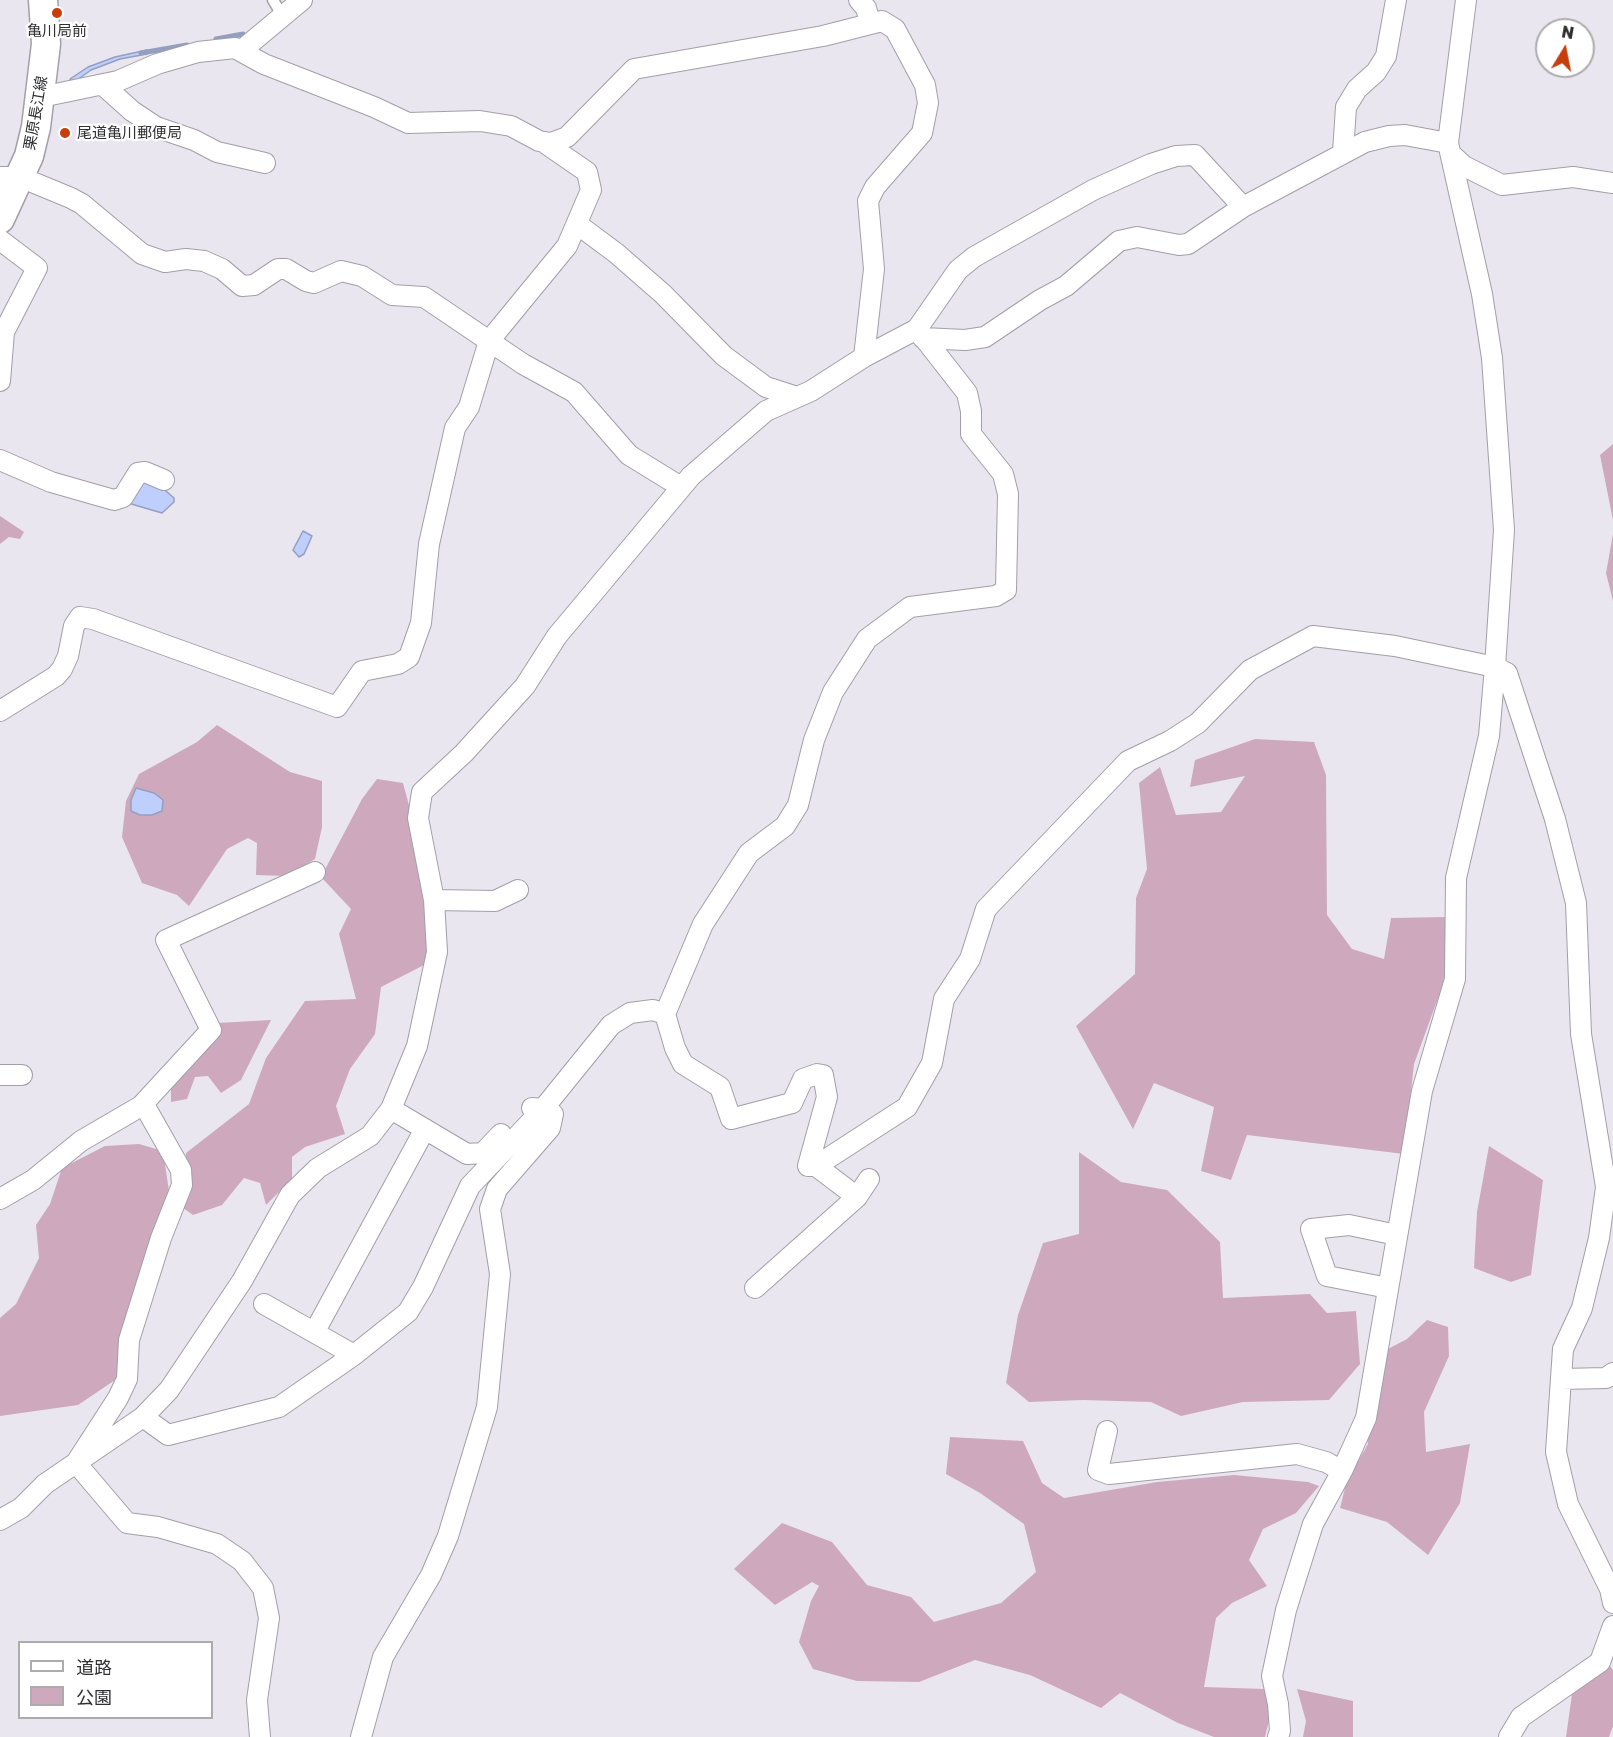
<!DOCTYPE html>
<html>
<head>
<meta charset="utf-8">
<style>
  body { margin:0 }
  #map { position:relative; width:1613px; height:1737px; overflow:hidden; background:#eae6f0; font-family:"Golos Text","Noto Sans JP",sans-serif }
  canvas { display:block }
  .legend { position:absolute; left:18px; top:1641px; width:195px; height:78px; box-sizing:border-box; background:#fff; border:2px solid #acacad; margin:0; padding:8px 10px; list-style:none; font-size:18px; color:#302f32 }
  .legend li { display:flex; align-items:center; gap:12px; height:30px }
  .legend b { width:30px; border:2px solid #acacad }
  .north { position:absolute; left:1535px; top:18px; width:60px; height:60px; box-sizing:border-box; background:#fff; border:2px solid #acacad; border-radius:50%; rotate:10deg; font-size:16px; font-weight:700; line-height:24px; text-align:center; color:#302f32 }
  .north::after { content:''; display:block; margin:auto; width:21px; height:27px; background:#c63e0c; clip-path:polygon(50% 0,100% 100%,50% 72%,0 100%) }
</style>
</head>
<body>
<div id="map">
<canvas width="1613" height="1737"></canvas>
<ul class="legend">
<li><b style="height:8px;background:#fff"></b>道路</li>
<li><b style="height:16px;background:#cea9be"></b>公園</li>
</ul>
<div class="north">N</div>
</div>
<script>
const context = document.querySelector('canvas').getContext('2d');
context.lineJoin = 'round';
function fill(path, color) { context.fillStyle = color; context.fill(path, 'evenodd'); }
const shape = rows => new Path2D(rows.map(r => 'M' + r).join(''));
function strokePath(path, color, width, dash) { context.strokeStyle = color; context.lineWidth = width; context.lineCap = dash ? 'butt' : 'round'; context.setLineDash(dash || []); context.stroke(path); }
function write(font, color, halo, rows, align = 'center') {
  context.font = font + ' "Golos Text","Noto Sans JP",sans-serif'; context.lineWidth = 4.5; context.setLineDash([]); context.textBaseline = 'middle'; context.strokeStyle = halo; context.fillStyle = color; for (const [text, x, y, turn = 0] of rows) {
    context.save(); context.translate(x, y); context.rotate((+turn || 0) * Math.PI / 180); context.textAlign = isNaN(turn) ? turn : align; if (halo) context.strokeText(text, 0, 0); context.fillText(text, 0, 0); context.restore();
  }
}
fill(shape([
  [1613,444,1613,520,1600,455],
  [0,516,24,532,20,539,9,537,0,544],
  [1613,534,1613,601,1606,573],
  [217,725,290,772,322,781,322,827,315,859,286,876,256,875,257,843,248,838,227,849,189,906,177,895,142,883,122,837,126,801,139,774,197,742],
  [1255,739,1314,742,1326,775,1327,915,1352,949,1384,959,1391,918,1447,917,1449,960,1441,990,1414,1064,1404,1154,1247,1135,1231,1180,1201,1171,1214,1107,1154,1083,1133,1129,1076,1026,1135,974,1136,898,1147,869,1139,783,1160,767,1176,815,1221,812,1245,776,1190,787,1195,760],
  [377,779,403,783,424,861,430,962,381,987,375,1034,350,1069,336,1106,345,1134,305,1147,292,1157,292,1179,266,1205,260,1183,244,1178,222,1205,193,1215,179,1205,186,1171,186,1153,249,1104,266,1058,305,1001,356,999,339,934,351,909,321,877,362,799],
  [271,1020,241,1080,221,1093,208,1076,195,1077,187,1099,171,1102,171,1080,217,1023],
  [139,1144,163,1151,169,1191,156,1262,124,1374,78,1405,0,1416,0,1318,16,1304,39,1258,36,1225,50,1204,62,1168,105,1146],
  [1489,1146,1543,1180,1531,1275,1511,1282,1474,1268,1477,1212],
  [1079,1152,1121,1182,1167,1190,1220,1242,1223,1298,1310,1294,1327,1313,1356,1311,1360,1364,1329,1400,1243,1402,1181,1416,1151,1402,1083,1400,1029,1402,1006,1383,1018,1315,1043,1243,1079,1234],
  [1427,1320,1448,1327,1449,1356,1424,1412,1426,1452,1470,1444,1460,1503,1428,1555,1387,1522,1340,1508,1347,1480,1368,1444,1366,1432,1384,1351,1407,1339],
  [950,1437,1023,1441,1042,1483,1064,1498,1157,1482,1234,1475,1308,1482,1319,1486,1296,1513,1263,1529,1249,1560,1267,1586,1232,1603,1216,1618,1204,1687,1264,1689,1272,1708,1265,1737,1214,1737,1178,1723,1120,1693,1101,1708,1030,1675,975,1660,919,1682,857,1681,813,1669,799,1642,811,1601,819,1586,812,1582,775,1605,734,1569,782,1523,832,1542,867,1585,911,1597,934,1622,1001,1603,1036,1572,1024,1524,980,1493,946,1474],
  [1610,1666,1613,1670,1613,1726,1609,1737,1566,1737,1572,1694],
  [1297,1689,1353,1701,1353,1737,1303,1737,1306,1721]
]), '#cea9be');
const water = shape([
  [147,50,147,54,120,59,91,70,73,83,70,79,88,67,115,57,147,50],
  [141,481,159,485,174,498,174,502,162,513,128,503,141,481],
  [303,531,312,536,304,554,299,557,293,550,303,531],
  [136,788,154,793,163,800,162,811,152,815,140,815,131,811,131,800,136,788]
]);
fill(water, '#bfcffd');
strokePath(water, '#949fc0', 1.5);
strokePath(shape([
  [216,39,243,34],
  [141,53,187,45]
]), '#949fc0', 5);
const service = shape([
  [273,0,282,15]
]);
const minor = shape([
  [859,0,866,8,870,22],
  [242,50,302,0],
  [103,85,132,111,156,127,194,140,217,152,265,163],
  [41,97,118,81,157,64,198,52,235,48,264,64,374,107,408,123,480,121,511,126,539,141,551,143,567,137,634,69,823,36,882,21,895,29,925,85,928,103,922,133,875,187,868,201,874,269,864,357],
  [1448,143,1466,0],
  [1343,152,1346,107,1357,89,1376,72,1386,56,1396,0],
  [1451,154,1464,166,1502,185,1573,177,1613,183],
  [0,177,20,177,71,198,82,204,142,254,165,262,186,259,204,261,222,269,242,286,254,285,278,269,286,269,306,281,314,283,341,271,362,276,392,295,424,297,523,364,574,392,629,455,681,487],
  [577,224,616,253,663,294,724,356,766,387,794,396],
  [0,240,37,268,4,332,0,381],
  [923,338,965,340,985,337,1040,300,1066,286,1119,241,1137,237,1179,245,1188,244,1243,207],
  [0,460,51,482,114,500,123,497,138,473,145,472,164,480],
  [0,711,56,676,62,669,68,656,74,626,80,617,93,619,337,707,362,671,398,664,409,657,421,623,429,544,455,428,469,407,489,341,567,246,591,190,587,172,545,143],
  [434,900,495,901,518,890],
  [665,1014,703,924,749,853,785,826,798,805,814,740,833,692,867,639,910,607,996,596,1006,590,1008,494,1003,474,971,434,971,411,967,393,917,329],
  [0,1075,22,1075],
  [141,1106,211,1030,166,940,315,872],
  [391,1109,467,1154,483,1153,501,1134],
  [816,1166,907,1107,932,1063,944,999,970,959,986,909,1128,761,1170,741,1198,723,1250,670,1313,636,1395,646,1495,667,1507,673,1555,819,1576,903,1581,1034,1606,1187,1599,1238,1582,1308,1563,1349,1556,1452,1568,1504,1610,1589,1613,1603],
  [0,1199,33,1180,81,1141,141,1106,147,1110,181,1170,182,1185,161,1238,129,1340,127,1379,118,1398,76,1463,127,1523,158,1527,217,1544,242,1561,263,1588,269,1618,257,1700,260,1737],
  [755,1288,857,1197,869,1179],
  [1388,1288,1327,1276,1311,1229,1349,1225,1397,1235],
  [264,1304,354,1355],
  [315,1331,425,1129],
  [1561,1379,1606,1378,1613,1373],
  [143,1417,168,1435,279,1407,354,1355,408,1312,423,1287,470,1186,543,1109,611,1025,630,1013,653,1010,665,1014,675,1048,683,1064,720,1087,731,1119,792,1103,803,1079,817,1074,823,1075,827,1097,808,1166,816,1166,857,1197],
  [1107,1431,1098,1470,1109,1474,1297,1454,1326,1462,1342,1471],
  [0,1520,21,1508,45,1484,143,1417,169,1390,242,1281,290,1195,318,1168,370,1136,391,1109,417,1046,437,952,434,900,418,818,422,792,464,753,525,686,557,636,691,476,766,411,811,391,864,357,917,329,958,270,974,257,1093,190,1151,164,1176,156,1195,155,1243,207,1365,142,1389,136,1405,135,1448,143,1482,294,1492,358,1504,530,1495,667,1489,736,1456,878,1455,979,1422,1091,1366,1418,1342,1471,1313,1524,1286,1610,1272,1676,1278,1704,1280,1731,1278,1737],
  [361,1737,383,1657,431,1575,448,1536,487,1407,500,1274,490,1209,497,1189,550,1128,553,1114,543,1109,532,1108],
  [1509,1737,1521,1717,1600,1662,1613,1626]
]);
const secondary = shape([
  [0,219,29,156,36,127,46,44,43,0]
]);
strokePath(service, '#a39ea8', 13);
strokePath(minor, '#a39ea8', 22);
strokePath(secondary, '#a39ea8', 31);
strokePath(service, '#fff', 10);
strokePath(minor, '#fff', 20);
strokePath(secondary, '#fff', 28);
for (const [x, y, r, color] of [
  [57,13,6,"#c63e0c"],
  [65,133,6,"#c63e0c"]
]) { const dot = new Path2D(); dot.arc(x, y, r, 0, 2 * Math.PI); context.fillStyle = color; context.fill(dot); strokePath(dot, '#fff', 2); }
write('15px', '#302f32', '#fff', [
  ["亀川局前",57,31],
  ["尾道亀川郵便局",77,133,"left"]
]);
write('15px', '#302f32', '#fff', [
  ["栗原長江線",36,113,-80]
]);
</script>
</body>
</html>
